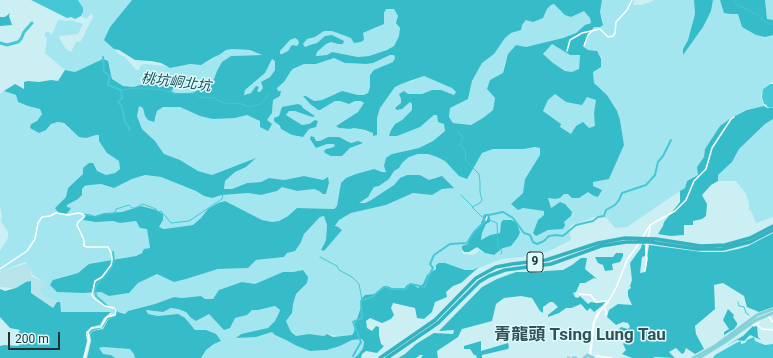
<!DOCTYPE html>
<html>
<head>
<meta charset="utf-8">
<style>
  body { margin:0 }
  #map { position:relative; width:773px; height:358px; overflow:hidden; background:#cbeff3; font-family:Roboto,sans-serif }
  canvas { display:block }
  .scale { position:absolute; left:8px; top:332px; width:52px; height:18px; box-sizing:border-box; border:2px solid #243234; border-top:0; padding-left:5px; font-size:12px; line-height:14px; white-space:nowrap; color:#243234; -webkit-text-stroke:3px #defbfe; paint-order:stroke }
</style>
</head>
<body>
<div id="map">
<canvas width="773" height="358"></canvas>
<div class="scale">200 m</div>
</div>
<script>
const context = document.querySelector('canvas').getContext('2d');
context.lineJoin = 'round';
function fill(path, color) { context.fillStyle = color; context.fill(path, 'evenodd'); }
const shape = rows => new Path2D(rows.map(r => 'M' + r).join(''));
function strokePath(path, color, width, dash) { context.strokeStyle = color; context.lineWidth = width; context.lineCap = dash ? 'butt' : 'round'; context.setLineDash(dash || []); context.stroke(path); }
function write(font, color, halo, rows, align = 'center') {
  context.font = font + ' Roboto,"Noto Sans TC",sans-serif'; context.lineWidth = 3; context.setLineDash([]); context.textBaseline = 'middle'; context.strokeStyle = halo; context.fillStyle = color; for (const [text, x, y, turn = 0] of rows) {
    context.save(); context.translate(x, y); context.rotate((+turn || 0) * Math.PI / 180); context.textAlign = isNaN(turn) ? turn : align; if (halo) context.strokeText(text, 0, 0); context.fillText(text, 0, 0); context.restore();
  }
}
fill(shape([
  [28,263,32,277,46,282,41,294,64,306,53,310,13,288,0,287,0,272]
]), '#b6e4ea');
fill(shape([
  [78,0,132,0,110,27,105,40,120,55,125,57,136,70,139,70,141,65,145,64,165,66,170,68,190,64,196,65,206,63,214,57,219,55,226,50,232,49,250,50,263,55,231,56,217,71,214,80,209,85,192,93,175,93,170,91,183,80,170,77,133,87,123,86,117,83,112,79,110,67,86,68,75,72,65,70,45,53,47,38,44,35,46,32,49,32,52,35,58,20,68,21,71,20,83,24,78,34,59,36,60,40,66,49,71,52,76,42,81,41,93,17,92,13,86,19,81,16,83,13,83,10],
  [602,0,634,0,633,5,642,5,655,0,694,0,695,14,688,40,683,49,683,55,711,11,713,0,720,0,724,8,731,14,738,13,742,27,756,35,765,37,773,35,773,81,763,88,761,96,764,106,747,110,731,118,720,126,705,149,704,157,697,167,698,175,687,181,685,188,680,191,627,227,615,228,607,218,597,216,579,223,573,224,569,228,571,240,547,252,528,254,523,257,502,259,473,270,465,270,457,267,436,265,436,268,427,275,423,284,418,288,407,285,403,290,393,290,386,286,375,294,365,295,362,298,361,307,357,319,355,323,354,332,352,335,338,336,327,334,324,336,309,334,296,336,291,332,286,321,292,313,292,304,296,294,307,283,303,270,293,272,283,272,255,284,242,282,213,299,205,299,201,296,182,298,174,297,155,304,128,311,125,314,121,312,115,316,111,312,60,312,60,302,57,302,42,295,40,289,45,286,43,281,33,275,26,262,19,264,3,271,0,271,0,251,8,238,8,232,1,221,2,216,0,207,0,94,4,91,16,95,18,102,28,106,40,109,42,114,37,121,31,124,46,130,51,124,58,122,63,123,72,131,86,138,96,134,99,135,107,153,119,161,120,169,115,173,106,175,97,171,83,174,68,188,66,197,55,208,70,207,67,207,67,205,78,199,82,195,82,189,90,185,101,184,114,188,132,179,145,175,161,177,196,191,204,196,212,198,222,195,248,193,261,195,277,191,282,187,297,191,314,189,326,194,329,183,323,180,304,176,284,180,269,178,261,182,247,183,232,189,224,189,225,181,235,172,246,167,254,159,212,175,198,171,180,160,164,154,155,141,142,129,137,116,139,106,143,108,145,116,156,118,157,111,163,107,180,107,200,116,235,118,247,115,269,123,267,120,272,113,273,100,280,96,281,91,278,91,277,88,284,82,291,71,304,64,316,64,334,58,345,63,359,64,390,55,394,55,395,58,393,62,385,66,370,87,368,93,364,95,358,95,342,91,322,100,314,101,306,96,303,96,310,104,318,110,320,110,335,101,340,101,349,104,355,101,361,101,364,103,358,112,336,125,339,128,350,129,354,128,374,133,373,136,377,135,377,118,380,108,395,87,401,83,410,82,424,76,453,88,456,92,454,95,432,90,422,94,399,94,401,99,401,104,398,106,410,102,412,104,412,110,402,120,395,124,391,130,410,130,420,127,434,115,437,115,444,124,445,131,433,141,419,148,392,154,386,171,382,172,374,169,341,183,337,206,334,209,297,208,288,216,279,221,272,222,262,220,225,201,208,209,201,218,193,225,164,229,159,227,163,220,131,210,122,212,104,213,95,216,96,222,113,221,120,223,136,221,147,228,150,248,136,256,89,265,78,273,66,276,57,292,83,293,101,292,109,296,129,293,138,283,157,274,174,282,186,279,218,269,248,268,256,260,284,257,287,253,301,242,304,234,311,226,320,217,324,216,327,225,326,240,321,250,324,251,342,230,338,227,335,227,339,220,351,213,386,205,413,193,432,195,442,189,453,188,435,177,432,180,429,180,420,175,400,178,394,185,375,197,365,203,358,203,371,193,374,187,379,186,389,179,394,171,399,168,402,163,409,157,418,154,428,154,437,157,445,161,459,176,478,160,482,153,493,149,524,149,535,147,540,148,540,155,525,179,523,193,511,204,518,210,523,208,544,211,544,215,538,220,533,233,548,230,563,229,564,222,571,216,556,204,551,209,548,200,548,198,555,199,560,198,564,194,588,191,594,196,598,197,600,192,598,189,593,186,593,182,609,179,624,145,620,120,607,95,594,83,593,72,597,51,588,50,584,47,584,44,587,37,594,27,600,27,603,21,600,12],
  [301,105,303,108,315,116,313,117,309,116,295,111,289,111,286,115,302,125,309,124,312,121,316,127,309,129,302,137,292,135,281,129,277,124,279,116],
  [328,137,347,140,351,143,358,141,342,156,327,148,334,147,335,145,333,144,327,144,316,148,316,141,320,141],
  [504,220,506,220,511,246,503,248,494,255,485,253,479,250,477,253,472,255,464,254,462,252,462,246,468,244,470,236,482,225,490,222,486,224,482,233,481,240,490,235,500,233,501,223],
  [765,0,773,0,773,20,767,20],
  [554,4,558,7,560,11,578,13,584,11,590,18,591,23,585,25,576,33,563,38,526,47,516,45,505,62,503,73,487,89,495,98,493,110,483,118,471,125,453,123,449,117,450,108,468,99,472,81,482,63,494,54,505,38,511,33,516,32,526,20,543,18,547,9,551,5],
  [386,9,394,9,398,16,400,28,399,36,394,46,387,50,369,56,358,57,332,52,327,55,315,56,317,52,326,44,331,42,338,44,325,36,317,43,305,47,303,44,307,39,315,37,324,31,332,31,351,38,374,29,384,24,384,13],
  [295,38,298,40,299,43,297,46,282,54,279,54,280,51,290,40],
  [552,44,570,55,580,55,579,69,597,100,594,113,596,126,589,129,576,126,571,134,559,127,543,111,548,100,555,94,566,102,565,71,553,63,543,54],
  [271,59,275,61,275,70,270,77,261,82,263,88,260,92,257,91,243,95,245,90,265,73],
  [773,119,773,217,756,223,752,213,749,209,749,204,746,194,736,181,718,181,718,175,732,162,739,149,765,124],
  [275,306,280,310,279,313,275,321,268,328,241,334,236,338,263,335,272,332,275,335,286,340,297,346,310,351,328,350,340,346,352,340,362,339,364,342,363,348,358,355,354,358,201,358,206,350,215,344,221,341,206,330,195,330,185,319,173,314,167,316,158,316,148,314,145,310,163,312,171,308,178,309,186,312,191,318,196,321,209,314,218,322,230,328,235,318,247,315,252,310,258,310],
  [103,347,130,349,135,354,135,358,115,358,111,355,103,354,99,351,99,348]
]), '#a3e6ef');
fill(shape([
  [132,0,602,0,600,12,603,25,600,27,594,27,587,37,584,44,584,47,588,50,597,51,601,59,601,67,593,72,594,83,607,95,617,111,620,120,624,145,609,179,593,182,593,186,602,190,598,197,594,196,588,192,579,198,572,198,568,194,564,194,560,198,555,199,548,198,551,208,560,202,565,204,572,212,571,216,564,222,565,225,563,229,548,230,536,236,533,233,538,220,544,215,544,211,523,208,518,210,511,204,523,193,525,179,540,155,540,148,535,147,524,149,493,149,482,153,467,179,459,176,445,161,437,157,428,154,418,154,409,157,402,163,399,168,394,171,389,179,379,186,374,187,368,197,359,203,365,203,371,200,394,185,400,178,407,175,420,175,429,180,442,176,454,188,442,189,432,195,413,193,386,205,351,213,339,220,335,226,338,227,342,230,324,251,321,250,326,240,327,225,324,216,320,217,304,234,301,242,295,251,287,253,284,257,256,260,248,268,218,269,186,279,174,282,157,274,138,283,129,293,109,296,101,292,83,293,57,292,50,285,53,280,78,273,89,264,136,256,142,253,144,249,150,248,147,229,140,228,136,221,120,223,113,221,96,222,83,220,86,215,95,216,104,213,122,212,141,206,156,210,163,214,163,220,159,227,164,229,193,225,201,218,208,209,218,203,225,201,262,220,272,222,279,221,288,216,297,208,334,209,337,206,341,183,346,178,356,174,374,169,382,172,386,172,384,166,386,158,392,154,419,148,433,141,445,131,444,124,438,122,437,115,434,115,420,127,397,136,389,136,391,130,395,124,402,120,412,110,412,104,410,102,402,109,397,110,395,108,401,103,401,99,399,94,404,91,408,94,422,94,432,90,441,90,454,95,456,92,452,88,424,76,401,84,395,87,380,108,377,118,377,135,373,136,373,133,365,130,354,128,350,129,339,128,336,126,358,112,364,103,361,101,355,101,349,104,340,101,335,101,320,110,318,110,310,104,303,96,306,96,314,101,322,100,342,91,358,95,364,95,368,93,370,87,370,75,374,70,393,62,395,58,394,55,390,55,373,63,366,64,345,63,334,58,316,64,304,64,293,69,291,71,284,82,277,88,278,91,281,91,280,96,273,100,272,113,267,120,272,124,268,131,260,127,260,121,247,115,235,118,213,119,200,116,180,107,163,107,157,111,154,122,148,120,145,116,143,108,139,106,137,116,142,129,155,141,164,154,180,160,198,171,212,175,256,158,246,167,235,172,225,181,224,189,232,189,247,183,261,182,269,178,284,180,304,176,323,180,328,177,329,183,326,194,323,194,319,191,314,189,297,191,282,187,277,191,261,195,248,193,222,195,212,198,204,196,196,191,161,177,145,175,132,179,114,188,101,184,90,185,85,186,82,189,82,195,78,199,67,205,67,207,71,208,69,211,66,214,58,212,55,208,66,197,68,188,83,174,83,168,89,163,93,163,97,171,106,175,115,173,120,169,119,161,107,153,99,141,99,135,96,135,86,138,79,137,64,123,58,122,51,124,46,130,39,133,30,128,31,124,37,121,42,114,40,109,28,106,18,102,16,95,4,91,15,84,24,89,24,82,28,81,39,82,51,80,58,81,65,70,75,72,103,59,108,61,112,79,123,86,133,87,170,77,183,75,183,80,171,91,175,93,192,93,209,85,214,79,217,71,222,62,231,56,262,55,250,50,232,49,226,50,219,55,214,57,201,65,190,64,170,68,161,63,151,61,135,60,119,50,114,49,104,40,110,27],
  [554,4,565,15,571,17,584,11,590,18,591,23,585,25,576,33,563,38,526,47,516,45,508,54,503,73,490,80,487,89,495,98,493,110,483,118,471,125,453,123,449,117,450,108,468,99,472,81,482,63,494,54,505,38,511,33,521,30,522,25,526,20,533,22,543,18,547,9,551,5],
  [386,9,394,9,398,16,396,23,400,28,399,36,394,46,387,50,369,56,358,57,332,52,327,55,316,56,317,52,326,44,331,42,338,44,343,44,344,41,332,35,325,36,317,43,310,45,305,47,303,44,307,39,315,37,324,31,332,31,351,38,354,43,361,42,364,40,363,33,384,24,384,13],
  [295,38,298,40,299,43,297,46,292,45,288,51,282,54,280,54,280,51,290,40],
  [552,44,570,55,580,55,579,69,572,72,565,71,553,63,543,54],
  [272,59,275,61,275,70,270,77,261,82,263,88,260,92,257,91,259,87,256,86,251,93,244,95,245,90,265,73],
  [555,94,566,102,582,105,587,97,596,100,594,113,595,126,589,128,583,122,576,126,571,134,560,127,561,124,543,111,548,100],
  [694,0,713,0,711,11,703,27,683,55,683,49,688,40,695,14],
  [720,0,765,0,767,19,773,20,773,35,765,37,756,35,742,27,738,14,731,14,724,13],
  [10,13,9,16,12,25,0,26,0,17,5,17],
  [298,104,301,105,303,108,315,116,313,117,309,116,295,111,289,111,286,115,302,125,309,124,315,120,318,121,316,127,309,129,303,137,292,135,281,129,280,126,274,121,274,118,279,116,282,107],
  [764,106,767,108,773,108,773,119,765,124,739,149,732,162,718,175,718,181,711,185,702,195,707,204,706,216,702,219,693,221,693,225,684,225,684,235,671,236,658,234,663,226,664,222,680,202,680,191,685,188,687,181,698,175,697,167,704,157,705,149,720,126,731,118,747,110],
  [311,136,314,137,316,141,320,141,328,137,339,137,351,143,358,141,363,143,350,148,342,156,331,156,325,153,324,151,326,149,334,147,335,145,333,144,327,144,316,148,310,139],
  [485,214,488,214,490,218,490,222,486,224,482,233,481,240,490,235,500,233,501,223,503,220,511,220,516,222,520,232,518,237,511,246,503,248,494,255,485,253,477,247,469,252,464,252,462,249,462,246,468,244,470,236,482,225,481,223],
  [773,233,773,307,759,312,747,307,744,296,723,283,714,285,715,309,695,326,696,334,704,349,695,354,686,348,684,353,682,354,676,348,669,352,675,358,655,357,653,358,632,358,622,354,626,350,623,344,629,336,625,332,621,330,616,333,621,327,628,329,630,327,628,323,623,322,616,325,607,317,609,310,618,304,632,305,628,296,628,290,631,288,630,286,632,280,630,263,641,248,642,244,645,245,645,256,642,257,640,273,645,272,649,245,702,252,724,252,738,249,748,246],
  [616,253,623,253,623,256,620,262,612,264,613,270,605,271,603,265,598,263,595,257,613,257],
  [581,258,587,258,585,269,597,279,594,278,585,283,580,283,576,292,573,293,575,297,578,298,580,296,588,304,591,302,597,303,605,302,603,305,594,312,590,308,587,311,581,304,571,308,566,308,559,313,548,317,548,315,558,307,553,302,550,302,543,307,543,313,540,311,532,298,521,296,504,298,496,304,492,321,462,329,458,337,437,351,438,358,421,358,423,355,420,355,416,358,398,358,405,354,416,344,434,333,453,334,454,330,439,331,482,287,497,279,516,272,530,272,539,273,545,271,563,270,572,265],
  [439,263,445,263,465,270,473,270,479,267,461,283,453,286,446,292,447,297,435,302,432,312,424,319,417,318,415,308,393,303,391,308,394,315,391,319,382,323,370,318,366,321,367,328,372,331,376,326,379,327,379,335,381,344,384,346,377,353,366,351,362,354,361,358,354,358,358,355,363,348,364,342,362,339,352,340,340,346,327,350,310,351,297,346,286,340,275,335,272,332,256,337,236,338,241,334,268,328,275,321,279,313,280,310,275,306,258,310,252,310,247,315,235,318,230,328,224,330,209,314,196,321,191,318,186,312,178,309,171,308,163,312,146,310,148,314,158,316,178,314,185,318,195,330,206,330,216,334,221,341,214,344,206,350,201,358,135,358,134,354,130,349,103,347,99,348,103,354,111,355,115,358,87,358,91,341,90,334,93,331,103,329,108,320,115,316,118,312,125,314,128,311,155,304,174,297,182,298,201,296,205,299,213,299,219,290,242,282,255,284,283,272,293,272,303,270,308,277,307,283,296,294,293,304,292,313,286,321,291,332,296,336,309,334,324,336,327,334,333,337,352,335,354,332,355,323,357,319,361,307,362,298,365,295,375,294,386,286,390,287,394,290,403,290,407,285,412,284,418,288,423,284,427,275,436,269,436,265],
  [26,282,31,281,31,293,53,308,57,302,60,302,61,312,111,312,104,318,100,325,91,327,86,332,86,335,87,341,83,358,0,358,0,346,4,345,19,346,16,337,20,330,10,328,0,317,0,289,5,291,16,288],
  [728,309,734,315,733,317,737,323,737,325,734,329,724,335,724,332,729,329,723,320],
  [753,326,754,327,757,326,758,337,761,340,750,335,744,341,737,340,727,345,743,336],
  [528,332,531,342,527,339,516,341,513,340,518,335],
  [481,341,481,351,508,343,509,347,508,349,482,355,482,358,477,358,476,355,474,355,470,349,464,349,464,346]
]), '#36bbc9');
fill(shape([
  [31,0,78,0,83,8,83,12,81,16,75,19,71,17,67,18],
  [770,84,773,84,773,107,772,108,767,107,767,105,764,104,762,97,763,89],
  [754,337,755,341,765,345,773,344,773,358,713,358,715,355,736,343,741,341,741,344,745,343,747,340]
]), '#46c7d5');
strokePath(shape([
  [734,0,736,4,758,15,768,24,773,24],
  [119,90,138,88,163,90,175,94,195,93,200,97,215,98,217,100,227,104,239,103,250,107,260,104,265,100,269,92],
  [458,132,463,137,460,145,465,150,466,161,479,174,480,182,480,192,482,200,480,203,472,207,482,217,497,223,498,247,502,251,501,254],
  [461,195,473,207],
  [84,214,91,215,96,217,104,214,115,213,116,209,129,205,132,208,135,208,143,204,156,209,158,212,161,211,171,223,189,221,222,199,223,193],
  [320,257,337,266,339,270,352,277,359,284,362,300],
  [738,302,739,306,744,307,746,313,749,315]
]), '#46c7d5', 1);
strokePath(shape([
  [103,57,104,72,110,76,108,85,121,90,122,98,118,102,122,107,125,122,129,127,129,130],
  [107,306,96,296,95,289,97,284,111,268,114,262,113,252],
  [88,334,92,330,102,327,107,319,115,316,117,312,115,309],
  [353,356,361,342,353,322,362,318,361,301,372,297,384,287,387,287,390,289,406,289,410,284,425,287,427,280,433,268,430,264,434,255,450,244,467,243,474,232,484,222,484,216,503,212,513,218,524,233,530,235,533,242,537,244,544,241,549,236,556,235,563,236,576,225,593,221,598,217,604,216,606,210,615,205,619,200,622,193,646,185,655,175,658,162,663,156,671,140]
]), '#46c7d5', 2);
strokePath(shape([
  [0,43,7,45,18,42,21,39,24,32,32,23]
]), '#46c7d5', 3);
strokePath(shape([
  [567,358,574,358]
]), '#aac9cd', 3, [3, 1.5]);
strokePath(shape([
  [584,46,588,35,592,31],
  [567,51,570,40,582,33,600,29,608,37,613,36,615,33,616,22,627,10,632,0],
  [486,220,487,217],
  [642,238,650,225,675,211,686,200,694,181,706,169,712,148,731,119,734,117],
  [648,239,650,228,650,225],
  [0,269,27,251,35,239,38,223,42,217,50,216,56,213,68,215,78,213,83,214,84,217,78,222,77,225,84,240,84,246,87,247,108,247,111,253,112,260,111,265,102,277,95,281,92,295,95,299,105,306,114,308,116,310,115,315,107,317,101,327,92,328,88,332,89,341,84,358],
  [645,271,647,259,646,254,647,242],
  [579,294,591,295,596,302,606,301,608,302,616,288,627,260,640,242],
  [604,306,606,310,606,315],
  [768,316,773,322],
  [756,324,762,329,773,330],
  [753,325,759,323],
  [568,339,592,333],
  [596,356,612,358]
]), '#fff', 1.5);
strokePath(shape([
  [590,355,594,322,599,312,608,302]
]), '#fff', 2.5);
strokePath(shape([
  [574,358,576,358],
  [584,358,588,355,593,358],
  [693,358,715,346,757,315,773,309],
  [699,358,725,342,756,320,773,313]
]), '#85d1d9', 3);
strokePath(shape([
  [380,358,435,320,476,278,496,267,512,264,546,260,598,243,625,238,656,239,701,246,725,245,750,238,773,226],
  [387,358,438,323,479,282,489,276,505,270,551,264,601,246,626,242,650,242,697,249,723,249,750,242,773,230]
]), '#34b2c0', 3.5);
for (const [x, y, w] of [
  [535,262,16]
]) { const box = new Path2D(); box.roundRect(x - w / 2, y - 10, w, 20, 3); context.fillStyle = '#defbfe'; context.fill(box); strokePath(box, '#243234', 1); }
write('bold 12px', '#243234', null, [
  ["9",535,262]
]);
write('italic 14px', '#184f55', '#defbfe', [
  ["桃坑峒北坑",176,83,7]
]);
write('bold 17px', '#325155', '#defbfe', [
  ["青龍頭 Tsing Lung Tau",580,336]
]);
</script>
</body>
</html>
